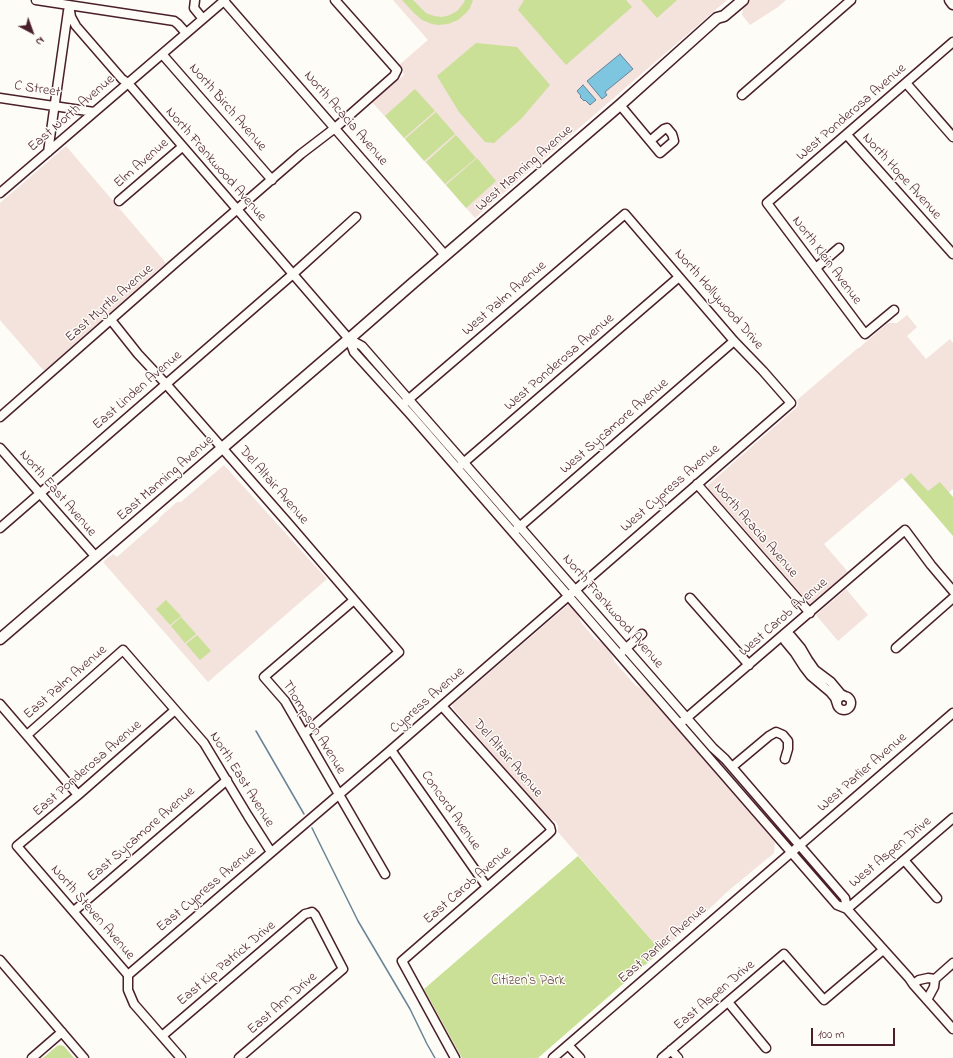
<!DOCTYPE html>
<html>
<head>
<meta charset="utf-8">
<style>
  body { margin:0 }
  #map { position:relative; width:953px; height:1058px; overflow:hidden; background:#fdfcf7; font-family:"Indie Flower",sans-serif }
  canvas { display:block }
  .north { position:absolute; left:12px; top:12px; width:40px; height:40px; -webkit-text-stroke:3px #fdfcf7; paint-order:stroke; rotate:139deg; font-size:11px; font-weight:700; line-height:16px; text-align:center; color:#4a1f2b }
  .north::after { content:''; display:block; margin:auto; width:14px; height:18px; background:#4a1f2b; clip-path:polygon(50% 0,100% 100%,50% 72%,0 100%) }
  .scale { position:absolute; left:811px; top:1028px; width:84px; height:18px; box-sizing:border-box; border:2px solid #4a1f2b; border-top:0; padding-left:5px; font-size:12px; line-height:14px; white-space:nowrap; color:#4a1f2b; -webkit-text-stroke:3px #fdfcf7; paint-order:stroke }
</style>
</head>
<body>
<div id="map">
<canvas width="953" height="1058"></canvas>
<div class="north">N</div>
<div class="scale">100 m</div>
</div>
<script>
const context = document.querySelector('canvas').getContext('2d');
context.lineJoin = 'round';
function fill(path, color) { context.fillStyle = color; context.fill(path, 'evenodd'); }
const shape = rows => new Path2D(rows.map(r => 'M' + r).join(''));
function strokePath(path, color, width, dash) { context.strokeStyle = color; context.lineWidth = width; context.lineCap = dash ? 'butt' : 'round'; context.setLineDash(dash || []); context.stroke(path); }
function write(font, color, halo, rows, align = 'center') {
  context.font = font + ' "Indie Flower",sans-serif'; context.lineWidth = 3; context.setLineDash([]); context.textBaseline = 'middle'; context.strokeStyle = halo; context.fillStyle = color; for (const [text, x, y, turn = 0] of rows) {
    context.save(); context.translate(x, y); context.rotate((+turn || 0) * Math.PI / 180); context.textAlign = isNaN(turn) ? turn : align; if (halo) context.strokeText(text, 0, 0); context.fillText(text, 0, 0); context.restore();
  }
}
fill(shape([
  [393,0,727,0,475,218,372,102,404,75,402,69,399,65,428,40],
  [748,0,786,0,778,7,750,25,742,15,744,3],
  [66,146,166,263,44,371,0,320,0,203],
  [907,315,917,327,907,336,926,359,950,339,953,343,953,489,930,509,902,478,824,544,848,572,810,604,708,488,708,485,797,407,798,403,797,400,858,348,859,348,888,323,897,323],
  [224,465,327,579,208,682,103,562,113,554,117,557,159,520,160,517,177,502,181,502],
  [846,589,868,615,838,641,816,615],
  [568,605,571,606,577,613,581,622,595,639,604,644,610,651,614,661,635,685,643,690,775,842,774,853,728,891,705,913,661,951,558,832,558,826,556,822,546,816,452,707,453,704]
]), '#f4e2dc');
fill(shape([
  [402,0,413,0,426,13,434,16,442,17,450,15,457,11,463,4,465,0,473,0,470,8,466,13,458,20,448,24,438,25,432,24,422,20,414,13],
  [524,0,626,0,632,7,566,65,518,10],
  [641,0,677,0,657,18],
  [476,43,517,47,550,85,521,119,494,143,485,142,459,112,437,76],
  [415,89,435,111,404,138,385,116],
  [436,112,455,134,424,161,405,139],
  [456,135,476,158,445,184,426,162],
  [477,158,496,181,466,208,446,185],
  [911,473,928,491,940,482,953,497,953,536,904,479],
  [166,600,181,616,170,625,156,609],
  [181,617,196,634,185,643,171,626],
  [197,635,211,651,200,660,186,644],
  [578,856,661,951,538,1058,462,1058,424,989],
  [59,1045,64,1046,74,1058,43,1058,57,1046]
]), '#cae096');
const water = shape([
  [620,54,633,69,605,92,607,95,602,99,587,81,620,54],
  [583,85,596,100,590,105,585,100,584,101,580,97,581,96,577,91,583,85]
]);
fill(water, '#7ec5df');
strokePath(water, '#698397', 1);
strokePath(shape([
  [256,731,304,814],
  [312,828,358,921,410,1009,427,1044,435,1058]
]), '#698397', 1.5);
const minor = shape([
  [36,0,174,21,178,24,186,33],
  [195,0,194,8,203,19],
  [224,1,445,255],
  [69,5,71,17,76,26,122,79,128,83,349,339,362,346,713,748,725,759,845,898,847,909],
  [162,54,272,180],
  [906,83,953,137],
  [742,95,851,0],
  [0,98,94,112],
  [620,105,660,153,674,141,673,137,672,134,667,128,664,129,650,141],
  [847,135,953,254],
  [48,152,68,11],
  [0,193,225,0],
  [119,201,182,147],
  [816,268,839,248],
  [894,310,865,334,767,203,953,42],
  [111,320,138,354,166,384,287,522,399,652,304,734],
  [349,339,354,352,411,415,791,852,837,905,847,909,909,978,913,984,953,1029],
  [0,417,174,264,301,154,335,128,394,76,397,70,335,0],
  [0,448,96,557],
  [461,465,679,277],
  [697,484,810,613],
  [0,528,293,274,356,217],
  [517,529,734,341],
  [690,598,749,665],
  [354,600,264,677,285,701,385,874],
  [784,634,786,636,791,636,801,648,808,660,815,670,831,682,841,694,847,697],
  [786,636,785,641,795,653,804,667,811,676,830,692,835,698,837,704],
  [896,648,953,598],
  [623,651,642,634],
  '837 703a7 7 0 1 1 14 0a7 7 0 1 1-14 0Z',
  [0,704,78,795],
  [442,706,550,827,551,831,548,834,402,961,455,1058],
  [175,710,78,795,17,846,128,975,128,990,134,1004,181,1058],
  [683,721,905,530,931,565,953,591],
  [27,735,123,650,204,743,248,816,271,852],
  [391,750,487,887],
  [732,767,769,736,776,732,783,735,788,741,788,749,785,759],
  [904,860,937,898],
  [847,909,953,818],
  [74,911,227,780],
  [0,960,84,1058],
  [128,975,391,750,791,403,763,371,734,341,625,214,402,405],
  [913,984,919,980,928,978,935,979],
  [927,1000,934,987,935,979,953,963],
  [728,1002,766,1048],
  [162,1036,305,914,309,913,312,912,315,915,343,969,239,1058],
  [568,1045,580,1058],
  [671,1050,678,1058],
  [32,1058,62,1032],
  [553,1058,953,713],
  [662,1058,784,954,824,1000,883,950]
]);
const major = shape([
  [950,0,953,4],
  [0,639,349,339,413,283,620,105,717,18,724,16,743,0]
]);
strokePath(minor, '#4a1f2b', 11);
strokePath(major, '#4a1f2b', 13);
strokePath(minor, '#fdfcf7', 8);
strokePath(major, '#fdfcf7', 10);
write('14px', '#4a1f2b', '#fdfcf7', [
  ["C Street",37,90,9],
  ["North Birch Avenue",227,108,49],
  ["West Ponderosa Avenue",852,113,-41],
  ["East North Avenue",72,114,-41],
  ["North Acacia Avenue",345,119,49],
  ["Elm Avenue",142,164,-41],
  ["North Frankwood Avenue",215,165,49],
  ["West Manning Avenue",525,169,-41],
  ["North Hope Avenue",901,177,48],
  ["North Klein Avenue",826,261,53],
  ["West Palm Avenue",505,299,-41],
  ["North Hollywood Drive",718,300,49],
  ["East Myrtle Avenue",110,304,-41],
  ["West Ponderosa Avenue",560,363,-41],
  ["East Linden Avenue",138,391,-41],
  ["West Sycamore Avenue",615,427,-41],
  ["East Manning Avenue",166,479,-41],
  ["Del Altair Avenue",273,486,49],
  ["West Cypress Avenue",671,489,-41],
  ["North East Avenue",57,494,49],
  ["North Acacia Avenue",755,531,49],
  ["North Frankwood Avenue",612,612,49],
  ["West Carob Avenue",784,618,-41],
  ["East Palm Avenue",66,683,-41],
  ["Cypress Avenue",428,701,-41],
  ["Thompson Avenue",313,728,58],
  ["Del Altair Avenue",507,759,49],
  ["East Ponderosa Avenue",88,769,-41],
  ["West Parlier Avenue",863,773,-41],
  ["North East Avenue",241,780,58],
  ["Concord Avenue",450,811,55],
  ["East Sycamore Avenue",142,835,-41],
  ["West Aspen Drive",891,853,-40],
  ["East Carob Avenue",468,886,-41],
  ["East Cypress Avenue",207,890,-40],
  ["North Steven Avenue",92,913,49],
  ["East Parlier Avenue",663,945,-41],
  ["East Kip Patrick Drive",227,964,-40],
  ["East Aspen Drive",715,996,-40],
  ["East Ann Drive",283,1004,-41]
]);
write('14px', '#6a4f46', '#fdfcf7', [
  ["Citizen's Park",528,982]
]);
</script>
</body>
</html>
